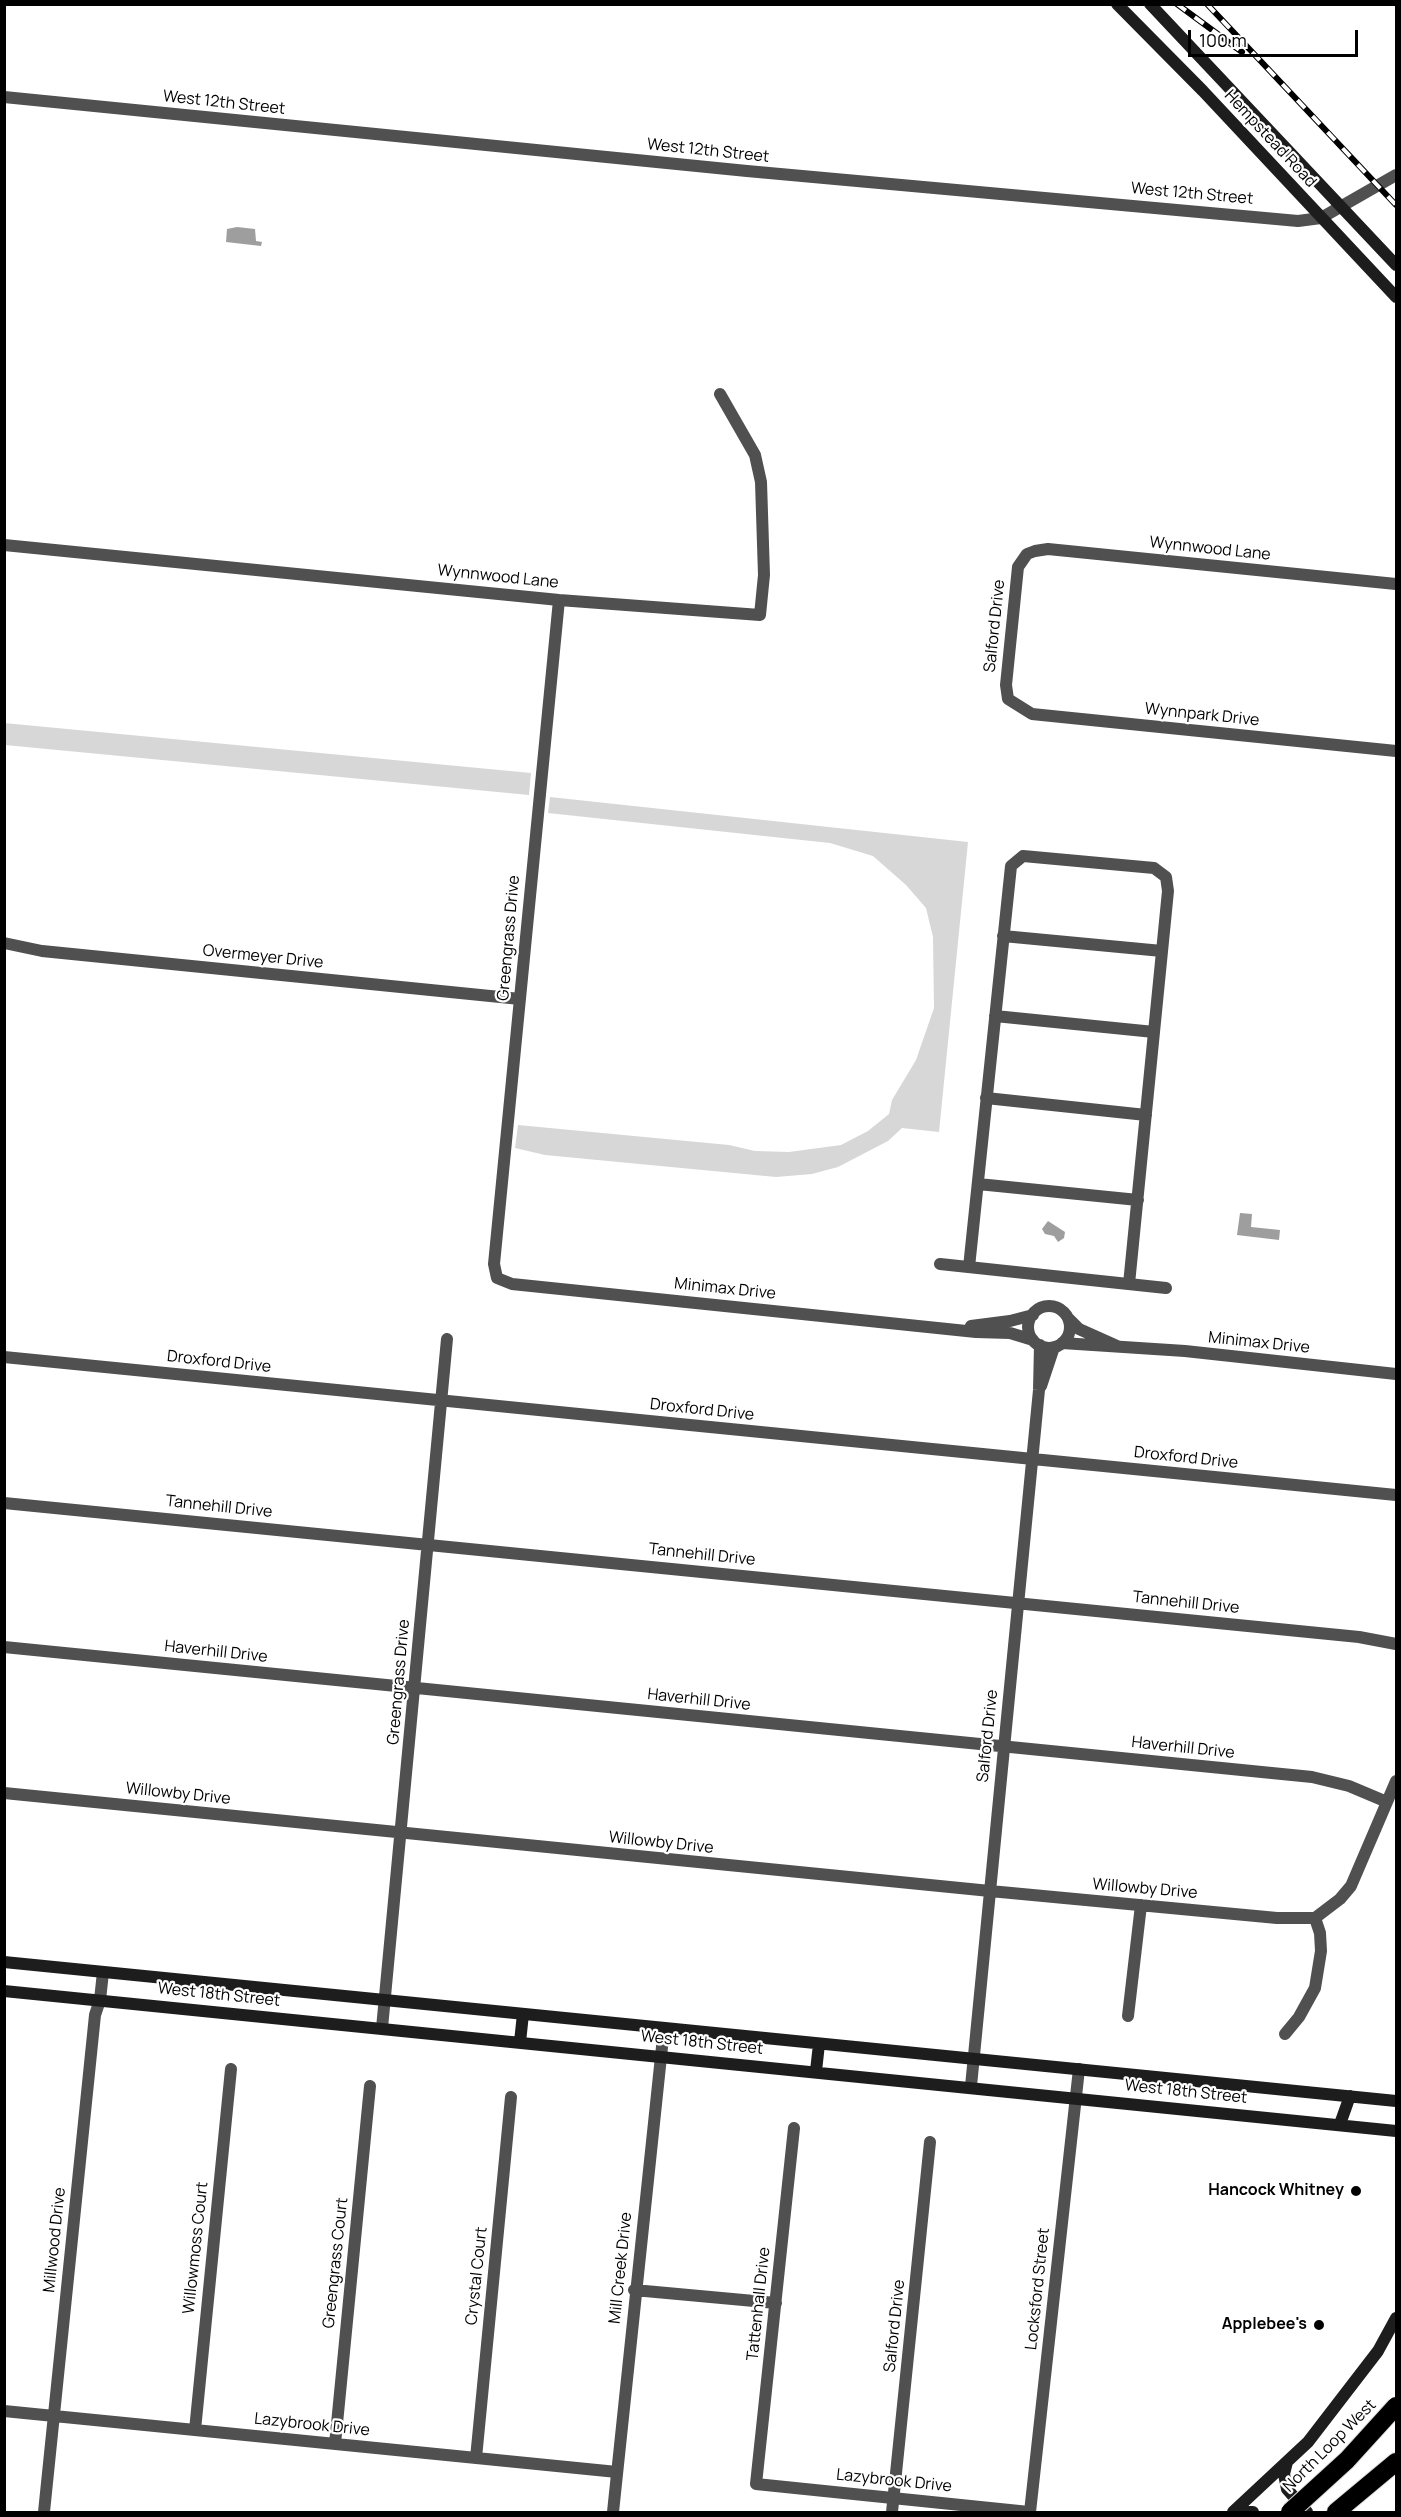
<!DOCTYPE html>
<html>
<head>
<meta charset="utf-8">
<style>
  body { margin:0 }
  #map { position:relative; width:1401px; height:2517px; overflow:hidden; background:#fff; font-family:Manrope,sans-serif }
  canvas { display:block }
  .frame { position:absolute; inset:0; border:6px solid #000; pointer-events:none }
  .scale { position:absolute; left:1188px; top:30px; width:170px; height:27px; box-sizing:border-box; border:3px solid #000; border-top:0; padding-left:8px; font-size:18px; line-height:21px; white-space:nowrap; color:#000; -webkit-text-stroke:4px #fff; paint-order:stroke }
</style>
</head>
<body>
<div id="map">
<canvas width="1401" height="2517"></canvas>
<div class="frame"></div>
<div class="scale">100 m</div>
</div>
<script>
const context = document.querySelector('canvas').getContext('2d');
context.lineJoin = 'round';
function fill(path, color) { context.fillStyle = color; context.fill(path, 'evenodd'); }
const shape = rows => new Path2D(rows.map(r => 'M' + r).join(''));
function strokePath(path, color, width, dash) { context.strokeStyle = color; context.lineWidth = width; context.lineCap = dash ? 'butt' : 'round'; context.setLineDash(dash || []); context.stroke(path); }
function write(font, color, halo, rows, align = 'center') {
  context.font = font + ' Manrope,sans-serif'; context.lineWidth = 4.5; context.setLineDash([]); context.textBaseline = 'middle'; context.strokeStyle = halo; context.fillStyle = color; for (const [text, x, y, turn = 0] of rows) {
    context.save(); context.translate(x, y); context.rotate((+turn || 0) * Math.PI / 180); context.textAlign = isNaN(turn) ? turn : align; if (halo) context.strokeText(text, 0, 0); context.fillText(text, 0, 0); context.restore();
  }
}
fill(shape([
  [4,723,531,773,529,795,5,745],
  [550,797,968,842,939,1132,902,1128,888,1141,838,1167,812,1174,776,1177,545,1155,515,1148,518,1125,729,1145,755,1151,789,1152,841,1145,868,1131,889,1114,892,1100,916,1060,934,1008,933,937,926,908,906,885,873,856,830,843,548,813]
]), '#d7d7d7');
fill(shape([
  [237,227,255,229,256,241,262,242,261,246,226,242,227,229],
  [1240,1213,1252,1214,1251,1227,1280,1230,1279,1240,1237,1235],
  [1048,1221,1065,1232,1064,1238,1058,1242,1054,1236,1045,1234,1042,1229]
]), '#9e9e9e');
const motorway = shape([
  [1336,2512,1396,2462]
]);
strokePath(motorway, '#dbdbdb', 20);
strokePath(shape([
  [4,545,559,600,760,615,764,575,761,482,755,455,720,394],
  [1396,584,1048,549,1035,551,1027,554,1018,567,1006,685,1008,699,1032,714,1396,751],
  [559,600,494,1264,497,1278,512,1284,976,1332,1010,1333,1033,1340],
  [1003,936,1162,951],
  [4,943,42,951,520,999],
  [995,1016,1154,1032],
  [986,1098,1146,1115],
  [978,1184,1138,1200],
  [940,1264,1166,1288],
  [969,1267,1011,866,1023,856,1154,868,1166,877,1168,891,1129,1284],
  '1028 1327a21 21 0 1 1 42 0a21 21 0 1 1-42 0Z',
  [1068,1318,1079,1329,1117,1346],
  [971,1326,1010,1321,1033,1315],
  [1062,1343,1185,1351,1396,1374],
  [4,1357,1396,1495],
  [1041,1386,1054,1347],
  [4,1503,1359,1637,1396,1644],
  [4,1647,1312,1777,1349,1786,1387,1802],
  [4,1793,990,1891,1277,1918,1315,1918],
  [1315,1918,1340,1899,1351,1886,1396,1781],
  [1128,2016,1141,1905],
  [382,2028,447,1339],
  [1285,2034,1299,2017,1315,1988,1321,1951,1320,1933,1315,1918],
  [971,2086,1039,1390,1040,1345],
  [794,2128,756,2484,1029,2512],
  [634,2290,776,2303],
  [4,2411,617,2472],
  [195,2430,231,2069],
  [335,2444,370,2086],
  [476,2458,511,2097],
  [44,2512,95,2015,100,2000,103,1972],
  [613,2512,664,2028],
  [892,2512,930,2142],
  [1030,2512,1079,2069]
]), '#505050', 12);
strokePath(shape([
  [4,97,747,171,1298,221,1321,218,1396,175]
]), '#505050', 12);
strokePath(shape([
  [1117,4,1203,91,1396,297],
  [1150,4,1396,265],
  [4,1962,1396,2101],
  [4,1991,1396,2131],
  [520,2042,523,2014],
  [816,2071,819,2044],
  [1340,2124,1350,2096],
  [1287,2462,1284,2474,1287,2489,1307,2512],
  [1233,2512,1308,2442,1378,2351,1396,2318],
  [1237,2512,1253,2512]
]), '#1d1d1d', 12);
strokePath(motorway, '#000', 18);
const rail = shape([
  [1177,4,1242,52],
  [1207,4,1396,205]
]);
strokePath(rail, '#000', 6);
strokePath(rail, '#fff', 4, [11]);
const motorwayBridge = shape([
  [1290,2512,1347,2460,1396,2406]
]);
strokePath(motorwayBridge, '#dbdbdb', 20, []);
strokePath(motorwayBridge, '#000', 18);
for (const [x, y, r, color] of [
  [1356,2191,6,"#000"],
  [1319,2325,6,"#000"]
]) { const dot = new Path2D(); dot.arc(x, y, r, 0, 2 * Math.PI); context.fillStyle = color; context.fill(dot); strokePath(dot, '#fff', 2); }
write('16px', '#000', '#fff', [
  ["West 12th Street",224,103,6],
  ["Hempstead Road",1270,139,47],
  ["West 12th Street",708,151,6],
  ["West 12th Street",1192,194,5],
  ["Wynnwood Lane",1210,549,6],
  ["Wynnwood Lane",498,577,6],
  ["Salford Drive",995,626,-84],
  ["Wynnpark Drive",1202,715,6],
  ["Greengrass Drive",509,938,-85],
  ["Overmeyer Drive",263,957,6],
  ["Minimax Drive",725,1289,6],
  ["Minimax Drive",1259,1343,6],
  ["Droxford Drive",219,1362,6],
  ["Droxford Drive",702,1410,6],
  ["Droxford Drive",1186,1458,6],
  ["Tannehill Drive",219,1507,6],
  ["Tannehill Drive",702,1555,6],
  ["Tannehill Drive",1186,1603,6],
  ["Haverhill Drive",216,1652,6],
  ["Greengrass Drive",399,1682,-85],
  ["Haverhill Drive",699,1700,6],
  ["Salford Drive",988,1736,-84],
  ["Haverhill Drive",1183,1748,6],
  ["Willowby Drive",178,1794,6],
  ["Willowby Drive",661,1843,6],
  ["Willowby Drive",1145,1889,5],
  ["West 18th Street",219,1995,6],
  ["West 18th Street",702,2043,6],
  ["West 18th Street",1186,2092,6],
  ["Millwood Drive",55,2240,-84],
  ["Willowmoss Court",196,2248,-84],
  ["Greengrass Court",336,2263,-84],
  ["Mill Creek Drive",621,2268,-84],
  ["Crystal Court",477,2276,-84],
  ["Locksford Street",1038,2289,-84],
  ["Tattenhall Drive",759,2304,-84],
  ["Salford Drive",895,2326,-84],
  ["Lazybrook Drive",312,2425,6],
  ["North Loop West",1330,2446,-45],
  ["Lazybrook Drive",894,2481,6]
]);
write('bold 16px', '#000', '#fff', [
  ["Hancock Whitney",1344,2191],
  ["Applebee's",1307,2325]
], 'right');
</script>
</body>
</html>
